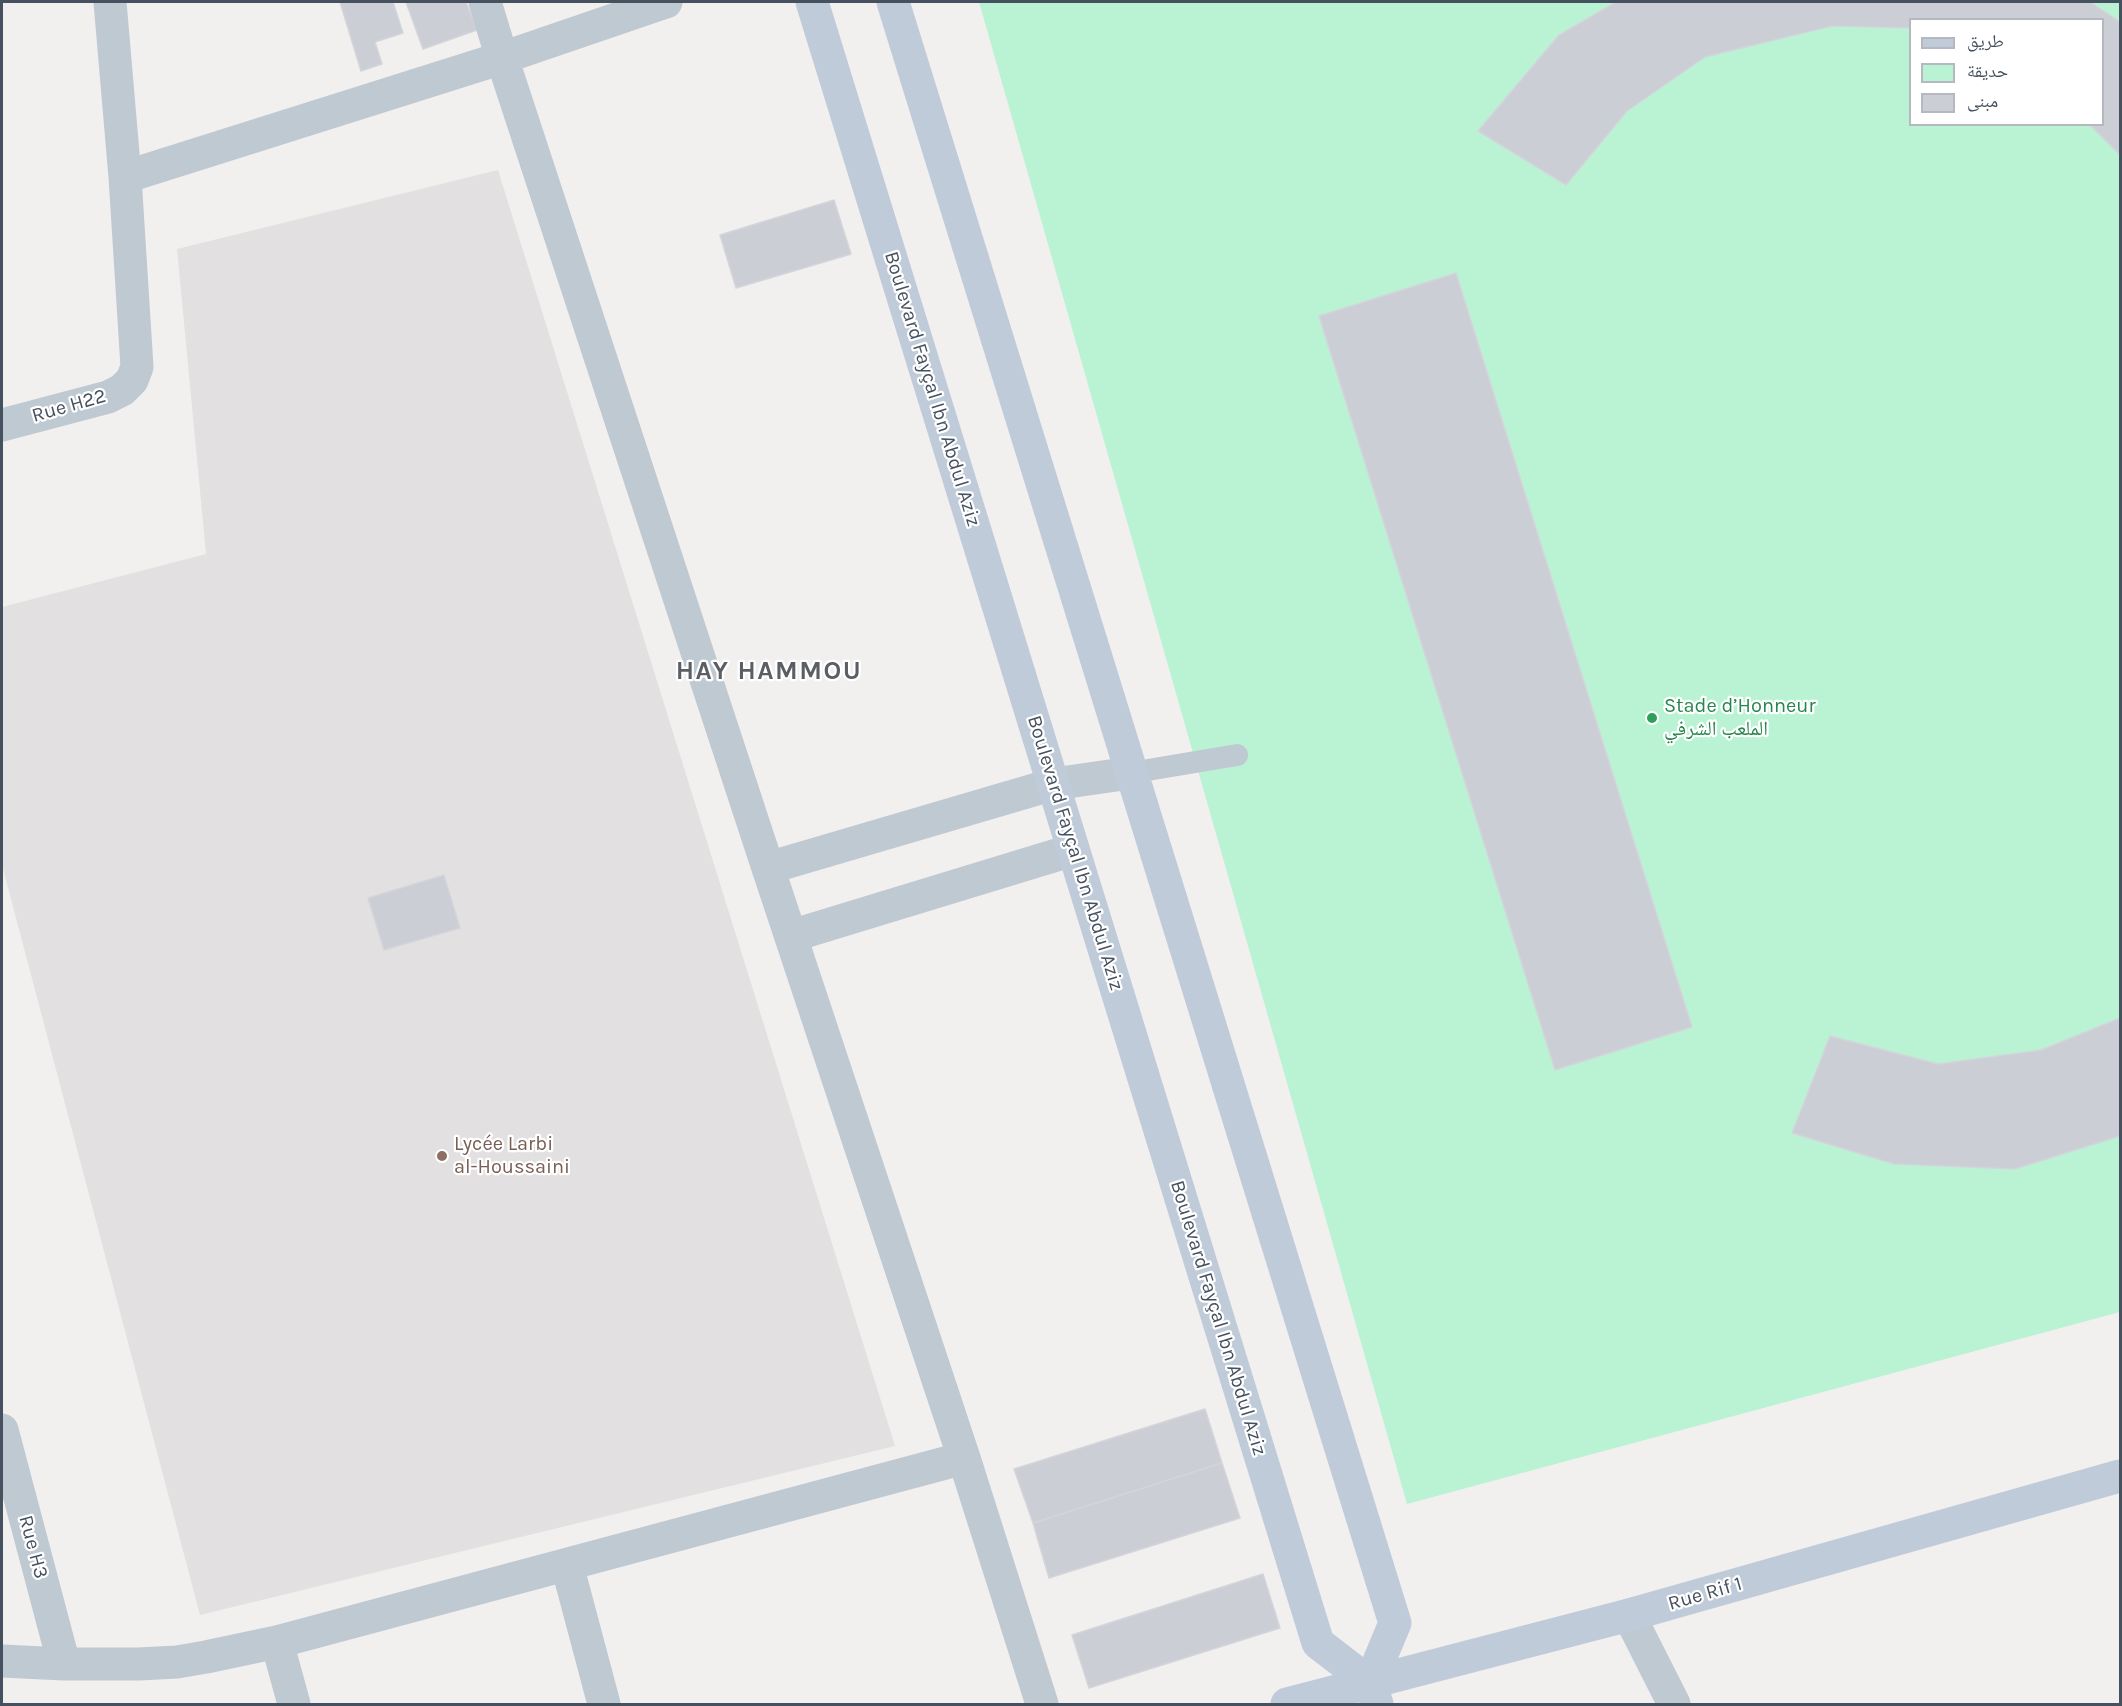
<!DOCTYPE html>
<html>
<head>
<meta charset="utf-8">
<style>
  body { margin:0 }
  #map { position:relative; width:2122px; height:1706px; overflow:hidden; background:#f2efef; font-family:Karla,"Noto Naskh Arabic",sans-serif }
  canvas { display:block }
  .frame { position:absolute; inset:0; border:3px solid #46515f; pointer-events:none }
  .legend { position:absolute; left:1909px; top:18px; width:195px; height:108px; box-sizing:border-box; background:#fff; border:2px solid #b5b9bf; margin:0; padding:8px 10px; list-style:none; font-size:18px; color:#46515f }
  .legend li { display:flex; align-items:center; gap:12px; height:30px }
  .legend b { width:30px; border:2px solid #b5b9bf }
</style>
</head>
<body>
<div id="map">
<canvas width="2122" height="1706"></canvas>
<div class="frame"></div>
<ul class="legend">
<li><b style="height:8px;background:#c0cbda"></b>طريق</li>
<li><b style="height:16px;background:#baf3d4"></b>حديقة</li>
<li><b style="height:16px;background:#cbced4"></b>مبنى</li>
</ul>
</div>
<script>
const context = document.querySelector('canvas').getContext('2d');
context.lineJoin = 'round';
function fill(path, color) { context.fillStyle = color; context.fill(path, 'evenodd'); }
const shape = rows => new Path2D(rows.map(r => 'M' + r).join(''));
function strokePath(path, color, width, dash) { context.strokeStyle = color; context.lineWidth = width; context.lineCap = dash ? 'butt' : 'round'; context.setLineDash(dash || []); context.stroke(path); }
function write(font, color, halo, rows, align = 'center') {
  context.font = font + ' Karla,"Noto Naskh Arabic",sans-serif'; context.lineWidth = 4.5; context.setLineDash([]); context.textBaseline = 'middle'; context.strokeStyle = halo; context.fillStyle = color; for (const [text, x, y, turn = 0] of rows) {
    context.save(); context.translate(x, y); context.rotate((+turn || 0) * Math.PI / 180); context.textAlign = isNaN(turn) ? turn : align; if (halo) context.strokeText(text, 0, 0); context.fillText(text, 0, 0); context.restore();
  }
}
fill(shape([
  [498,170,895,1446,200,1615,2,865,2,607,206,554,177,249]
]), '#e3e0e1');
fill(shape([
  [979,2,2120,2,2120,1312,1407,1504],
  [1910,20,2102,20,2102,124,1910,124]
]), '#baf3d4');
const building = shape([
  [340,2,393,2,403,33,375,42,382,64,361,71,340,2],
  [406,2,466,2,477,30,423,49,406,2],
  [1616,2,2090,2,2120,22,2120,155,2089,124,2102,124,2102,20,1910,20,1910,28,1832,26,1705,57,1627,111,1566,185,1478,131,1559,35,1616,2],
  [834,200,851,254,736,288,720,235,834,200],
  [1456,273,1692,1027,1555,1070,1319,316,1456,273],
  [444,875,460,928,384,950,368,898,444,875],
  [2120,1018,2120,1136,2015,1169,1894,1164,1792,1133,1830,1036,1938,1064,2041,1050,2120,1018],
  [1205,1409,1222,1463,1033,1523,1014,1469,1205,1409],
  [1222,1463,1240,1518,1049,1578,1033,1523,1222,1463],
  [1263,1574,1280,1628,1089,1688,1072,1635,1263,1574]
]);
fill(building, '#cbced4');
strokePath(building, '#d3d5db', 1.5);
strokePath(shape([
  [1130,773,1237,755]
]), '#bfc9d2', 22);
strokePath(shape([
  [485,2,502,58,768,868,964,1458,1042,1704],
  [125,177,502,58,666,2],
  [2,425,108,397,122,390,132,380,137,367,125,177,110,2],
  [768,868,1054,784,1130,773],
  [791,936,1073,850],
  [2,1430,64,1664],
  [567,1565,604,1704],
  [1629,1615,1674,1704],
  [277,1642,294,1704],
  [2,1661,64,1664,139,1664,177,1662,206,1657,277,1642,964,1458]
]), '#bfc9d2', 33);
strokePath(shape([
  [812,2,1318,1643,1370,1683,1377,1704],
  [893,2,1395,1623,1370,1683],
  [1287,1704,1629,1615,2120,1476]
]), '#c0cbda', 33);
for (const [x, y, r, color] of [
  [1652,718,6,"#2e9e5b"],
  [442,1156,6,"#8d6e63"]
]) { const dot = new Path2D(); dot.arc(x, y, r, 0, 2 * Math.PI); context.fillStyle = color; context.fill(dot); strokePath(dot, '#fff', 2); }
write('20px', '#46515f', '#fff', [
  ["Boulevard Fayçal Ibn Abdul Aziz",932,389,73],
  ["Rue H22",69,406,-16],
  ["Boulevard Fayçal Ibn Abdul Aziz",1075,853,73],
  ["Boulevard Fayçal Ibn Abdul Aziz",1218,1318,73],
  ["Rue H3",33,1547,75],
  ["Rue Rif 1",1705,1594,-16]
]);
write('20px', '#27864d', '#fff', [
  ["Stade d’Honneur",1664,706],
  ["الملعب الشرفي",1664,729]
], 'left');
write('20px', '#785e54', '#fff', [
  ["Lycée Larbi",454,1144],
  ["al-Houssaini",454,1167]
], 'left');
context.letterSpacing = '1.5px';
write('bold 26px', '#5b5f65', '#fff', [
  ["HAY HAMMOU",769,672]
]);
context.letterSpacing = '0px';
</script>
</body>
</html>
